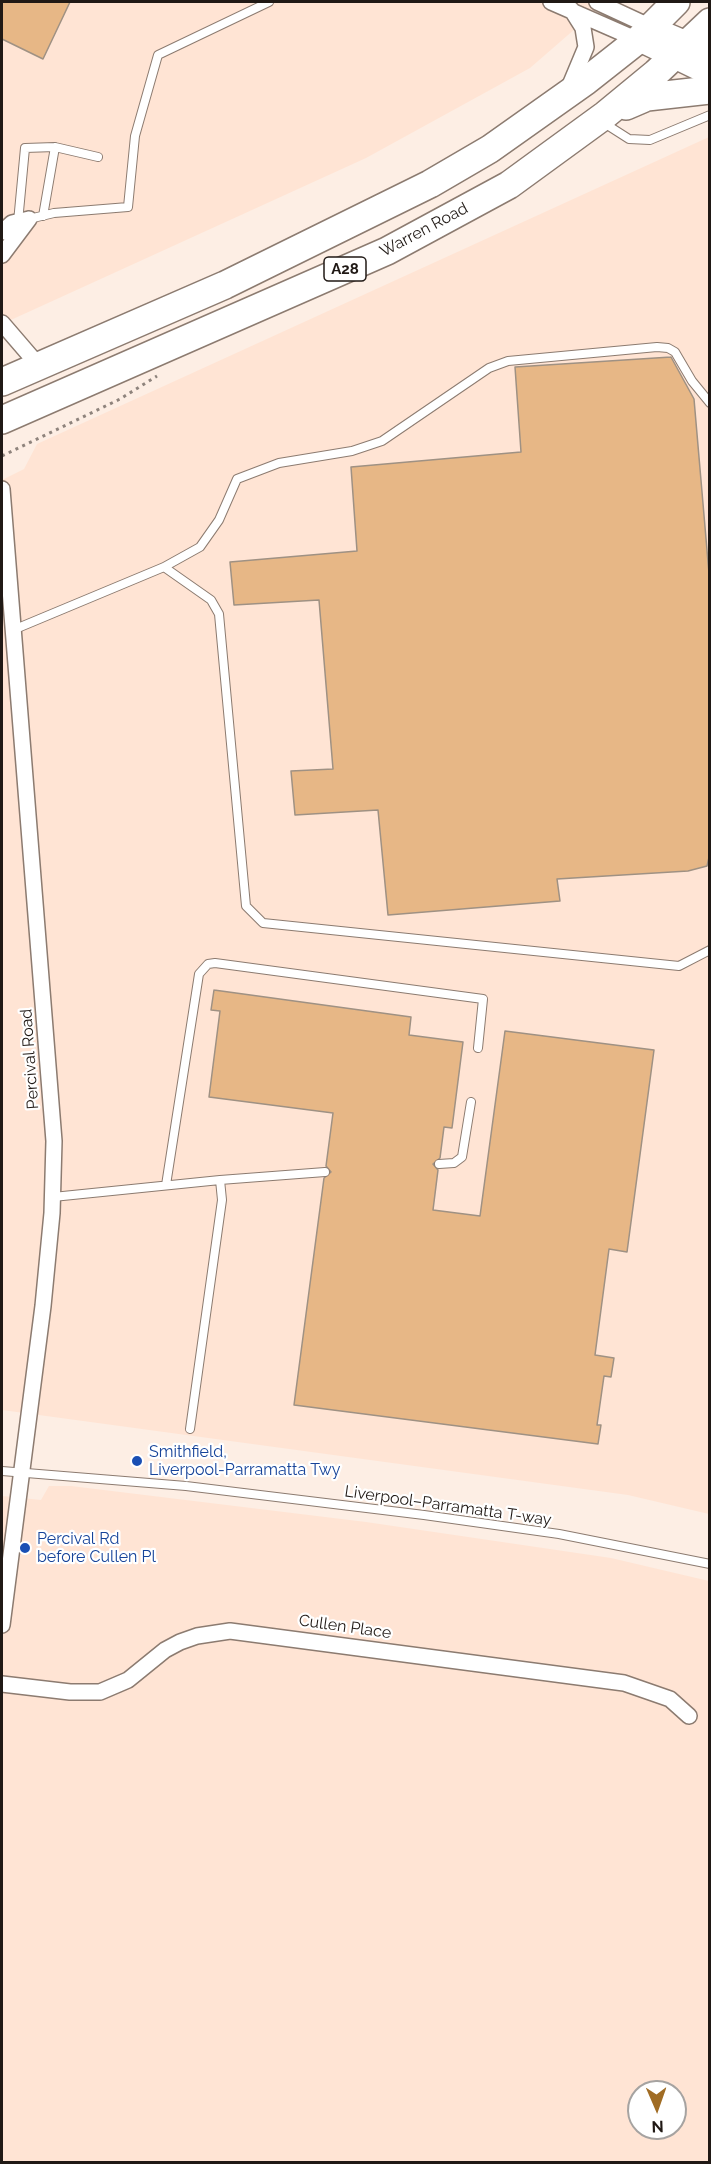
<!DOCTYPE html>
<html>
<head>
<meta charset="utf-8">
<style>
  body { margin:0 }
  #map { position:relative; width:711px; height:2164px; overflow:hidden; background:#fdeee4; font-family:Raleway,sans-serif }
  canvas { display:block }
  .frame { position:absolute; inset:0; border:3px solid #201915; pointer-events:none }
  .north { position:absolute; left:627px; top:2080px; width:60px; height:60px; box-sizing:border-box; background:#fff; border:2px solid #a6a3a1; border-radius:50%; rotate:178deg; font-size:16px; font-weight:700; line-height:24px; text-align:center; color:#201915 }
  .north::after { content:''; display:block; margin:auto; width:21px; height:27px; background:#a06c24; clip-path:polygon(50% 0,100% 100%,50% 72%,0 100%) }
</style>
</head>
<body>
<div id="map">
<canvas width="711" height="2164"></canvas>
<div class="frame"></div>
<div class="north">N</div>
</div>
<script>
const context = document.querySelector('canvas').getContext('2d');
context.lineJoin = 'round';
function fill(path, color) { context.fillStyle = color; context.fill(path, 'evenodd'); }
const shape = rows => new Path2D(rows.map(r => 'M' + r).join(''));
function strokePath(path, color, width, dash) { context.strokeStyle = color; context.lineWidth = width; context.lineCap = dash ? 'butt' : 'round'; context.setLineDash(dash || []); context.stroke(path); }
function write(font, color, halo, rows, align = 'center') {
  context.font = font + ' Raleway,sans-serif'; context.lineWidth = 4.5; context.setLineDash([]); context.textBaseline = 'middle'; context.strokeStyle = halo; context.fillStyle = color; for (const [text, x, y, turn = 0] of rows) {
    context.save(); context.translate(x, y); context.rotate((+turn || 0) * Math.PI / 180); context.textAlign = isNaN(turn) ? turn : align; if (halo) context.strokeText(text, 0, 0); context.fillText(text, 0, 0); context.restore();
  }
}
fill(shape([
  [2,2,606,2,530,68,366,158,2,324],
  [709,137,709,1514,628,1495,2,1410,2,480,24,469,37,444],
  [49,1486,71,1486,366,1522,611,1558,709,1581,709,2162,2,2162,2,1496,41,1500],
  [639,2092,675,2092,675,2128,639,2128]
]), '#ffe4d4');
const building = shape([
  [2,2,70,2,43,59,2,39,2,2],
  [671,357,694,399,710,585,710,853,707,866,688,871,557,879,560,901,388,915,378,810,295,815,291,771,333,769,319,600,234,605,230,562,357,551,351,467,521,452,515,367,671,357],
  [214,990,411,1017,409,1035,463,1042,452,1128,444,1127,440,1158,433,1164,438,1170,433,1210,480,1216,505,1031,654,1050,627,1252,609,1249,595,1355,614,1358,611,1377,604,1376,597,1425,601,1425,598,1444,294,1405,324,1178,331,1172,326,1166,333,1113,209,1097,220,1011,211,1010,214,990]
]);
fill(building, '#e7b786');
strokePath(building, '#9f9183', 1.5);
const lane = shape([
  [604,123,629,139,650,140,710,115],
  [55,147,98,157],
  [29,219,54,213,128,207,135,136,158,55,269,2],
  [18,222,25,148,55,147,43,216],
  [164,567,211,600,219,614,246,906,263,923,679,966,710,950],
  [13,630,164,567,200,547,219,520,237,479,279,463,352,451,382,441,489,368,508,361,657,347,668,348,675,352,692,381,710,403],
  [439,1164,454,1163,462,1157,471,1102],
  [166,1185,199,974,208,964,215,963,483,999,478,1048],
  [53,1197,220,1180,325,1172],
  [190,1429,222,1200,220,1180],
  [2,1471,186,1486,424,1515,559,1534,710,1564]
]);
const street = shape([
  [551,2,638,40],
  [597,2,651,27],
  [568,90,586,47,583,28,571,9],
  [2,232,12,223,29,219],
  [2,255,29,219],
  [2,323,39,366],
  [2,489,54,1141,52,1213,43,1306,2,1625],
  [2,1684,70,1692,100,1692,128,1680,165,1650,180,1642,197,1636,230,1631,624,1683,670,1699,689,1716]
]);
const secondary = shape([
  [651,27,710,52],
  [638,40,710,75]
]);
const highway = shape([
  [626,106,647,97,710,90],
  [2,382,225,285,430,184,490,149,586,81,638,40,676,2],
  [2,420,387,251,509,185,605,115,656,73,710,22]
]);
strokePath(lane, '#8c7b70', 10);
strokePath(street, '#8c7b70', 18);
strokePath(secondary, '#8c7b70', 24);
strokePath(highway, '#8c7b70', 30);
strokePath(shape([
  [2,456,120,399,157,376]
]), '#8e837c', 3, [3, 4.5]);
strokePath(lane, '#fff', 8);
strokePath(street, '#fff', 15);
strokePath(secondary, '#fff', 21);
strokePath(highway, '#fff', 27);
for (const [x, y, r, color] of [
  [137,1461,6,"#1a4fb4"],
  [25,1548,6,"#1a4fb4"]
]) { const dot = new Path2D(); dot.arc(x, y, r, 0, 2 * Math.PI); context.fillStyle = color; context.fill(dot); strokePath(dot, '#fff', 2); }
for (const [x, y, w] of [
  [345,269,42]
]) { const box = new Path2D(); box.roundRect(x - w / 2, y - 12, w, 24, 4.5); context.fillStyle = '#fff'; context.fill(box); strokePath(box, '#201915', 1.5); }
write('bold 15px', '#201915', null, [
  ["A28",345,269]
]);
write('16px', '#201915', '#fff', [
  ["Warren Road",424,230,-28],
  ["Percival Road",30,1059,-94],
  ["Liverpool–Parramatta T-way",448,1506,8],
  ["Cullen Place",345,1627,8]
]);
write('16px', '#164399', '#fff', [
  ["Smithfield,",149,1452],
  ["Liverpool-Parramatta Twy",149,1470],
  ["Percival Rd",37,1539],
  ["before Cullen Pl",37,1557]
], 'left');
</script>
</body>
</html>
